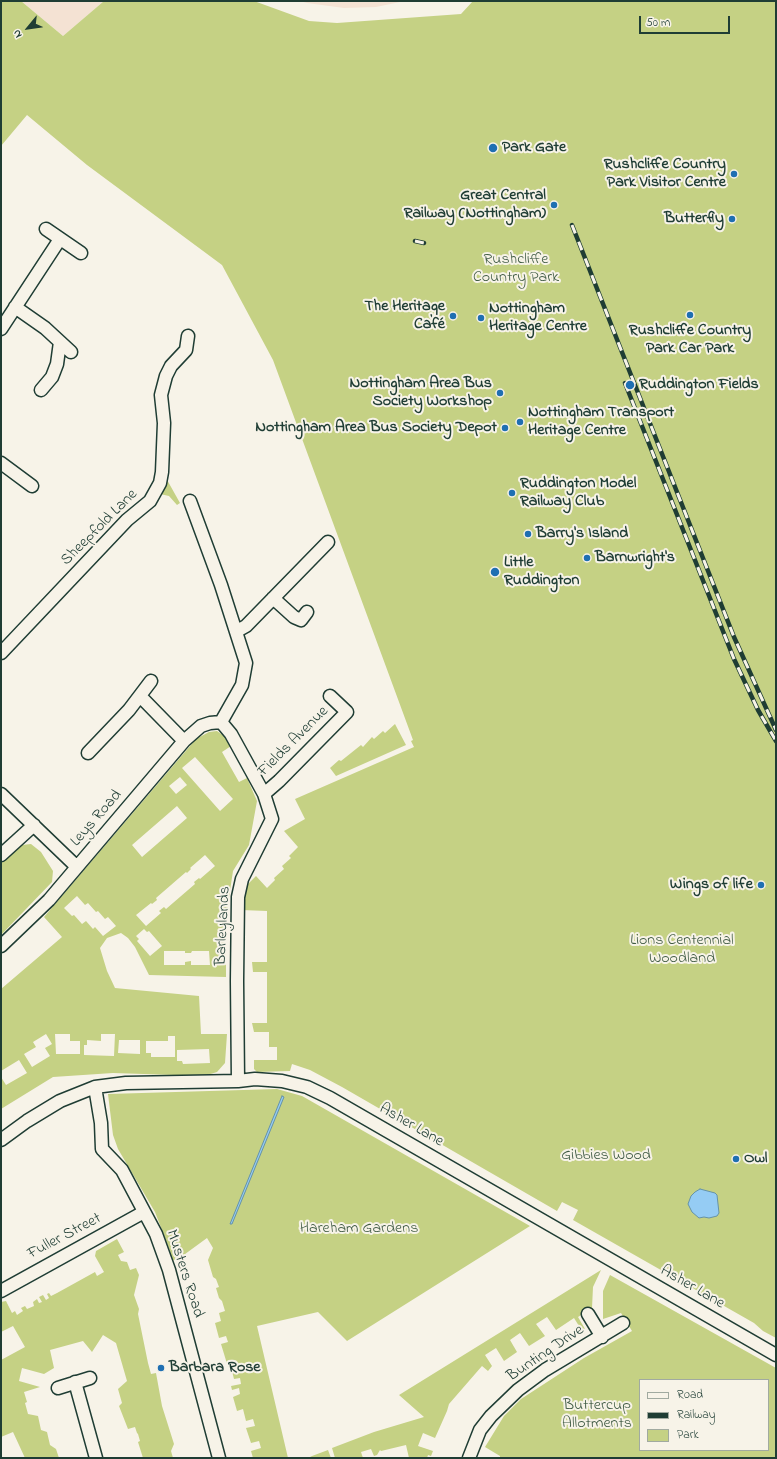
<!DOCTYPE html>
<html>
<head>
<meta charset="utf-8">
<style>
  body { margin:0 }
  #map { position:relative; width:777px; height:1459px; overflow:hidden; background:#f7f3e8; font-family:"Indie Flower",sans-serif }
  canvas { display:block }
  .frame { position:absolute; inset:0; border:2px solid #1f3d34; pointer-events:none }
  .legend { position:absolute; left:639px; top:1379px; width:130px; height:72px; box-sizing:border-box; background:#f7f3e8; border:1px solid #a1aaa0; margin:0; padding:5px 7px; list-style:none; font-size:12px; color:#1f3d34 }
  .legend li { display:flex; align-items:center; gap:8px; height:20px }
  .legend b { width:20px; border:1px solid #a1aaa0 }
  .north { position:absolute; left:8px; top:8px; width:40px; height:40px; -webkit-text-stroke:3px #f7f3e8; paint-order:stroke; rotate:241deg; font-size:11px; font-weight:700; line-height:16px; text-align:center; color:#1f3d34 }
  .north::after { content:''; display:block; margin:auto; width:14px; height:18px; background:#1f3d34; clip-path:polygon(50% 0,100% 100%,50% 72%,0 100%) }
  .scale { position:absolute; left:639px; top:16px; width:91px; height:18px; box-sizing:border-box; border:2px solid #1f3d34; border-top:0; padding-left:5px; font-size:12px; line-height:14px; white-space:nowrap; color:#1f3d34; -webkit-text-stroke:3px #f7f3e8; paint-order:stroke }
</style>
</head>
<body>
<div id="map">
<canvas width="777" height="1459"></canvas>
<div class="frame"></div>
<ul class="legend">
<li><b style="height:5px;background:#f7f3e8"></b>Road</li>
<li><b style="height:5px;background:#1f3d34"></b>Railway</li>
<li><b style="height:11px;background:#c5d184"></b>Park</li>
</ul>
<div class="north">N</div>
<div class="scale">50 m</div>
</div>
<script>
const context = document.querySelector('canvas').getContext('2d');
context.lineJoin = 'round';
function fill(path, color) { context.fillStyle = color; context.fill(path, 'evenodd'); }
const shape = rows => new Path2D(rows.map(r => 'M' + r).join(''));
function strokePath(path, color, width, dash) { context.strokeStyle = color; context.lineWidth = width; context.lineCap = dash ? 'butt' : 'round'; context.setLineDash(dash || []); context.stroke(path); }
function write(font, color, halo, rows, align = 'center') {
  context.font = font + ' "Indie Flower",sans-serif'; context.lineWidth = 4; context.setLineDash([]); context.textBaseline = 'middle'; context.strokeStyle = halo; context.fillStyle = color; for (const [text, x, y, turn = 0] of rows) {
    context.save(); context.translate(x, y); context.rotate((+turn || 0) * Math.PI / 180); context.textAlign = isNaN(turn) ? turn : align; if (halo) context.strokeText(text, 0, 0); context.fillText(text, 0, 0); context.restore();
  }
}
fill(shape([
  [21,1,104,1,63,36],
  [300,1,405,1,376,7,344,8,307,3]
]), '#f4e2d3');
fill(shape([
  [1,1,21,1,63,36,104,1,254,1,309,21,337,23,461,14,473,1,776,1,776,1338,763,1331,754,1323,573,1220,578,1210,562,1202,557,1211,342,1087,310,1070,292,1064,290,1071,257,1072,254,1069,254,1060,277,1060,277,1047,269,1047,269,1032,254,1032,252,1023,267,1023,267,972,253,972,252,962,267,962,267,911,241,910,246,886,256,876,267,888,275,880,274,878,284,869,282,866,291,858,289,856,298,847,284,831,305,819,295,799,414,747,411,741,413,740,273,360,222,265,87,165,27,115,1,146],
  [166,478,180,503,177,505,169,496,160,494],
  [395,724,406,745,336,776,330,768,339,760,341,761,361,745,363,747,372,737,374,739,383,731,385,733],
  [217,731,227,738,231,746,222,752,239,782,247,778,257,801,249,845,233,871,228,904,226,940,226,977,149,975,135,947,128,938,121,933,107,938,100,948,107,971,115,988,199,996,201,1034,227,1034,225,1063,217,1072,204,1076,113,1073,53,1077,1,1109,1,1077,6,1085,27,1073,19,1060,1,1071,1,989,62,937,44,917,196,739,209,732],
  [195,757,233,799,220,811,182,768],
  [180,777,187,785,176,794,169,786],
  [177,806,187,818,142,857,132,845],
  [205,855,215,866,200,879,199,878,194,882,195,884,166,909,164,907,159,911,161,913,146,926,136,915,151,903,152,904,157,900,156,898,186,872,187,873,191,869,190,868],
  [77,896,85,905,88,903,96,912,98,911,105,919,108,917,116,926,103,936,95,927,93,929,86,921,82,924,74,915,72,916,64,908],
  [144,929,147,932,149,931,162,946,150,956,137,941,139,939,136,936],
  [164,951,185,951,185,953,191,953,192,951,209,951,210,965,191,965,191,961,185,962,185,965,164,965],
  [46,1034,52,1044,45,1048,50,1056,32,1067,24,1054,36,1047,33,1042],
  [55,1034,70,1034,70,1041,80,1041,80,1054,56,1054],
  [101,1034,115,1034,114,1056,84,1055,84,1045,87,1045,87,1040,101,1041],
  [168,1036,175,1036,175,1057,151,1057,151,1053,146,1053,146,1041,168,1041],
  [119,1040,140,1040,140,1054,118,1053],
  [209,1049,210,1063,183,1064,182,1061,177,1061,177,1050],
  [31,844,41,852,53,871,52,882,1,935,1,862,22,845],
  [277,1089,302,1096,530,1226,347,1341,318,1312,257,1326,288,1458,253,1458,251,1451,261,1448,259,1441,251,1443,246,1428,255,1426,253,1419,246,1421,243,1409,237,1411,233,1397,240,1394,239,1388,232,1390,231,1386,241,1384,240,1378,234,1379,231,1367,228,1367,221,1344,228,1342,226,1336,219,1338,215,1323,221,1321,219,1313,225,1311,222,1301,219,1298,216,1288,219,1287,216,1279,213,1277,208,1260,213,1248,207,1238,181,1257,172,1261,170,1251,155,1212,118,1149,113,1135,108,1094],
  [117,1239,124,1252,118,1255,121,1261,127,1262,130,1270,136,1268,139,1275,134,1295,139,1309,138,1314,148,1363,151,1374,156,1373,162,1406,174,1444,171,1451,173,1458,143,1458,138,1442,140,1441,138,1434,137,1433,135,1427,128,1429,119,1406,122,1403,118,1389,127,1381,116,1343,103,1335,92,1352,83,1341,50,1350,54,1368,44,1374,22,1368,19,1381,40,1387,24,1392,27,1402,25,1403,28,1414,38,1416,41,1430,47,1432,50,1445,56,1449,59,1458,25,1458,13,1432,1,1437,1,1360,25,1347,13,1326,1,1332,1,1302,6,1301,12,1313,15,1311,17,1315,23,1311,21,1308,25,1306,27,1309,34,1306,33,1302,37,1299,39,1303,42,1302,39,1297,43,1295,46,1300,49,1298,47,1294,49,1293,51,1296,57,1293,95,1272,97,1276,104,1272,95,1256,96,1251],
  [601,1270,593,1287,592,1308,578,1317,585,1329,584,1334,574,1318,556,1330,547,1317,536,1324,545,1336,529,1346,520,1333,510,1340,517,1352,504,1361,496,1348,485,1355,492,1366,488,1371,482,1366,449,1404,447,1411,435,1438,423,1433,418,1446,433,1451,431,1456,428,1455,427,1458,409,1458,406,1445,381,1451,380,1450,377,1455,374,1456,371,1449,361,1452,363,1458,335,1458,332,1448,374,1432,424,1417,399,1395],
  [610,1275,776,1368,776,1458,500,1458,500,1456,485,1447,504,1416,521,1399,584,1358,632,1331,621,1313,603,1319,603,1291],
  [640,1380,768,1380,768,1450,640,1450],
  [328,1450,331,1458,308,1458,312,1456]
]), '#c5d184');
const water = shape([
  [282,1096,284,1097,232,1224,230,1224,282,1096],
  [700,1189,715,1193,717,1195,719,1213,717,1216,709,1218,704,1217,699,1218,692,1212,688,1204,691,1196,695,1192,700,1189]
]);
fill(water, '#95ccf4');
strokePath(water, '#6693a7', 1);
const street = shape([
  [46,229,81,253],
  [15,307,45,328,71,352],
  [1,329,60,239],
  [41,390,52,377,57,364,60,342],
  [1,463,32,486],
  [190,501,221,585,246,663,242,685,221,722],
  [273,598,294,617,301,620,307,612],
  [237,631,246,626,328,542],
  [1,653,127,520,150,501,160,483,162,472,164,423,161,395,166,376,171,366,186,350,188,336],
  [140,696,184,741],
  [221,722,231,734,264,794,272,819,242,879,238,897,237,981,238,1081],
  [88,753,129,710,151,681],
  [1,794,77,867],
  [264,794,279,781,347,712,330,696],
  [1,855,34,825],
  [1,946,49,900,184,741,201,726,210,723,221,722],
  [95,1087,101,1123,102,1149,122,1170,156,1234,169,1270,219,1458],
  [1,1140,27,1121,60,1101,95,1087,126,1083,238,1081,255,1079,282,1081,307,1087,330,1098,776,1355],
  [1,1291,144,1212],
  [588,1314,602,1337],
  [75,1382,96,1458],
  [58,1388,90,1378],
  [469,1458,480,1430,491,1416,518,1390,545,1370,623,1323]
]);
strokePath(street, '#1f3d34', 15);
strokePath(street, '#f7f3e8', 12);
const rail = shape([
  [572,225,734,637,776,730],
  [415,241,424,243],
  [625,383,734,659,758,710,776,741]
]);
strokePath(rail, '#1f3d34', 4.5);
strokePath(rail, '#f7f3e8', 3, [9]);
for (const [x, y, r, color] of [
  [493,148,5,"#1f6fb2"],
  [734,174,4,"#1f6fb2"],
  [554,205,4,"#1f6fb2"],
  [732,219,4,"#1f6fb2"],
  [690,315,4,"#1f6fb2"],
  [453,316,4,"#1f6fb2"],
  [481,318,4,"#1f6fb2"],
  [630,385,5,"#1f6fb2"],
  [500,393,4,"#1f6fb2"],
  [520,422,4,"#1f6fb2"],
  [505,428,4,"#1f6fb2"],
  [512,493,4,"#1f6fb2"],
  [528,534,4,"#1f6fb2"],
  [587,558,4,"#1f6fb2"],
  [495,572,5,"#1f6fb2"],
  [761,885,4,"#1f6fb2"],
  [736,1159,4,"#1f6fb2"],
  [161,1368,4,"#1f6fb2"]
]) { const dot = new Path2D(); dot.arc(x, y, r, 0, 2 * Math.PI); context.fillStyle = color; context.fill(dot); strokePath(dot, '#f7f3e8', 1.5); }
write('bold 16px', '#1f3d34', '#f7f3e8', [
  ["Park Gate",502,148],
  ["Rushcliffe Country",726,165,"right"],
  ["Park Visitor Centre",726,183,"right"],
  ["Great Central",546,196,"right"],
  ["Railway (Nottingham)",546,214,"right"],
  ["Butterfly",724,219,"right"],
  ["The Heritage",445,307,"right"],
  ["Café",445,325,"right"],
  ["Nottingham",489,309],
  ["Heritage Centre",489,327],
  ["Rushcliffe Country",690,331,"center"],
  ["Park Car Park",690,349,"center"],
  ["Nottingham Area Bus",492,384,"right"],
  ["Society Workshop",492,402,"right"],
  ["Ruddington Fields",639,385],
  ["Nottingham Transport",528,413],
  ["Heritage Centre",528,431],
  ["Nottingham Area Bus Society Depot",497,428,"right"],
  ["Ruddington Model",520,484],
  ["Railway Club",520,502],
  ["Barry's Island",536,534],
  ["Barnwright's",595,558],
  ["Little",504,563],
  ["Ruddington",504,581],
  ["Wings of life",753,885,"right"],
  ["Owl",744,1159],
  ["Barbara Rose",169,1368]
], 'left');
write('16px', '#405b44', '#f7f3e8', [
  ["Rushcliffe",516,260],
  ["Country Park",516,278],
  ["Lions Centennial",682,941],
  ["Woodland",682,959],
  ["Gibbies Wood",606,1156],
  ["Hareham Gardens",359,1229],
  ["Buttercup",597,1406],
  ["Allotments",597,1424]
]);
write('16px', '#1f3d34', '#f7f3e8', [
  ["Sheepfold Lane",100,528,-45],
  ["Fields Avenue",294,742,-45],
  ["Leys Road",97,819,-49],
  ["Barleylands",224,926,-87],
  ["Asher Lane",411,1126,30],
  ["Fuller Street",65,1237,-28],
  ["Musters Road",184,1274,72],
  ["Asher Lane",692,1288,30],
  ["Bunting Drive",546,1354,-34]
]);
</script>
</body>
</html>
